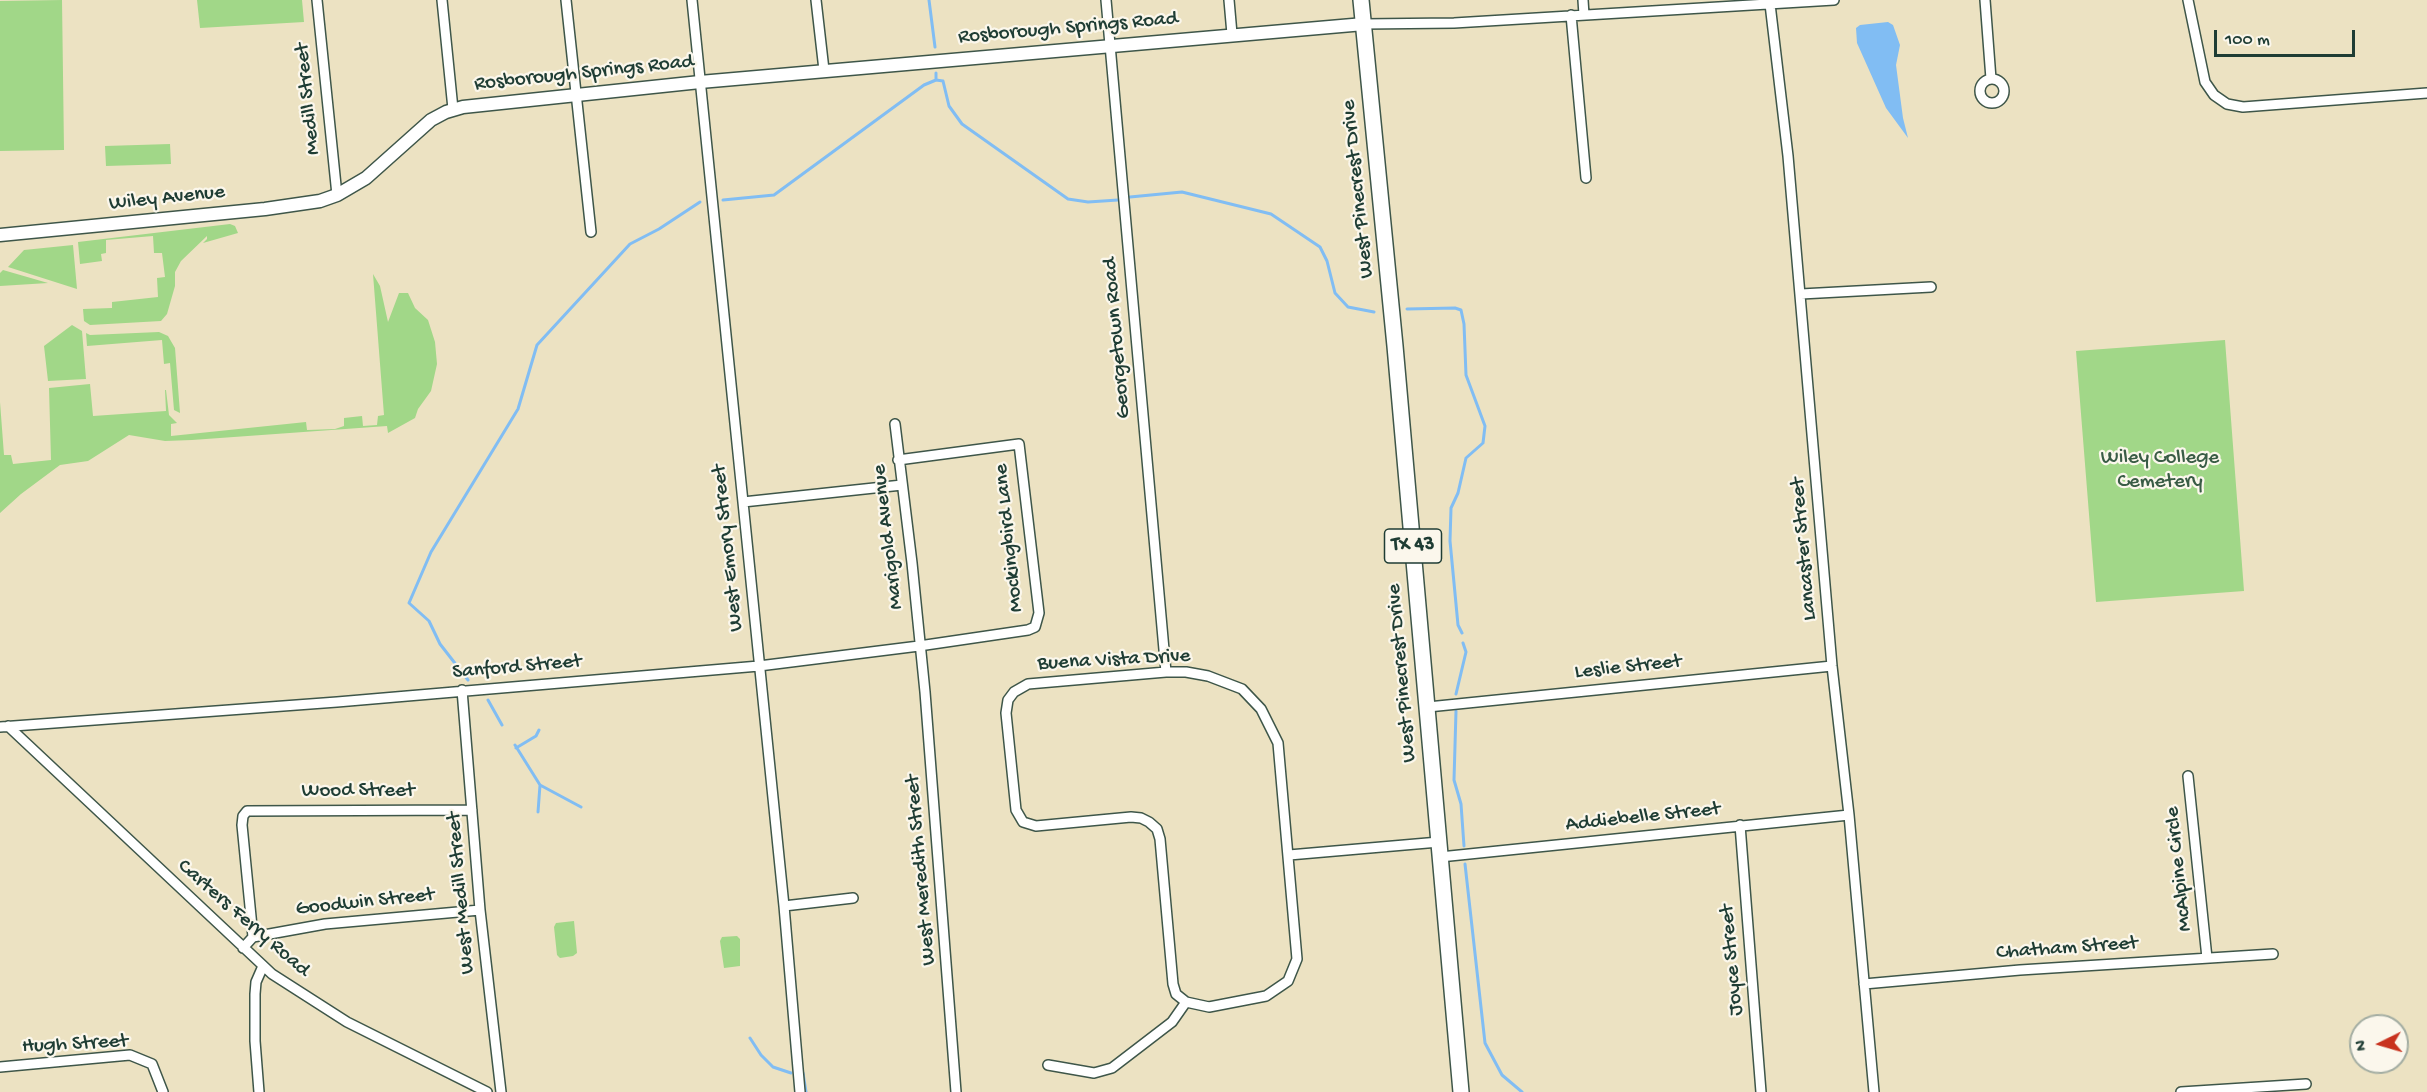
<!DOCTYPE html>
<html>
<head>
<meta charset="utf-8">
<style>
  body { margin:0 }
  #map { position:relative; width:2427px; height:1092px; overflow:hidden; background:#ece2c2; font-family:"Gochi Hand",sans-serif }
  canvas { display:block }
  .north { position:absolute; left:2349px; top:1014px; width:60px; height:60px; box-sizing:border-box; background:#fbf7ec; border:2px solid #a3ada2; border-radius:50%; rotate:265deg; font-size:16px; font-weight:700; line-height:24px; text-align:center; color:#1f3d34 }
  .north::after { content:''; display:block; margin:auto; width:21px; height:27px; background:#c8321e; clip-path:polygon(50% 0,100% 100%,50% 72%,0 100%) }
  .scale { position:absolute; left:2214px; top:30px; width:141px; height:27px; box-sizing:border-box; border:3px solid #1f3d34; border-top:0; padding-left:8px; font-size:18px; line-height:21px; white-space:nowrap; color:#1f3d34; -webkit-text-stroke:4px #fbf7ec; paint-order:stroke }
</style>
</head>
<body>
<div id="map">
<canvas width="2427" height="1092"></canvas>
<div class="north">N</div>
<div class="scale">100 m</div>
</div>
<script>
const context = document.querySelector('canvas').getContext('2d');
context.lineJoin = 'round';
function fill(path, color) { context.fillStyle = color; context.fill(path, 'evenodd'); }
const shape = rows => new Path2D(rows.map(r => 'M' + r).join(''));
function strokePath(path, color, width, dash) { context.strokeStyle = color; context.lineWidth = width; context.lineCap = dash ? 'butt' : 'round'; context.setLineDash(dash || []); context.stroke(path); }
function write(font, color, halo, rows, align = 'center') {
  context.font = font + ' "Gochi Hand",sans-serif'; context.lineWidth = 4.5; context.setLineDash([]); context.textBaseline = 'middle'; context.strokeStyle = halo; context.fillStyle = color; for (const [text, x, y, turn = 0] of rows) {
    context.save(); context.translate(x, y); context.rotate((+turn || 0) * Math.PI / 180); context.textAlign = isNaN(turn) ? turn : align; if (halo) context.strokeText(text, 0, 0); context.fillText(text, 0, 0); context.restore();
  }
}
fill(shape([
  [62,0,64,150,0,151,0,1],
  [197,0,302,0,304,22,200,28],
  [170,144,171,164,106,166,105,146],
  [230,224,235,226,238,233,203,243,207,239,207,236,181,261,175,272,175,286,167,314,161,321,90,325,84,321,83,309,112,308,112,302,158,297,157,278,165,277,162,253,154,253,153,236,106,240,106,253,101,254,102,261,80,264,78,242],
  [73,245,77,289,8,267,24,250],
  [3,270,48,283,0,286,0,273],
  [373,274,380,286,388,322,399,293,408,293,415,308,428,320,435,342,437,364,431,391,418,409,415,418,388,433,387,426,192,440,165,441,129,435,88,461,60,465,21,494,0,513,0,402,4,455,11,455,13,464,51,460,49,388,90,384,93,416,166,411,165,390,166,390,169,415,177,423,171,424,171,436,306,422,307,430,335,429,344,426,344,418,362,416,363,426,377,425,378,416,384,415],
  [72,325,82,331,86,379,48,381,44,346],
  [159,332,168,336,175,348,180,413,174,410,170,363,164,364,162,340,87,346,86,333,90,335],
  [2225,340,2244,591,2096,602,2076,351],
  [574,921,577,953,573,956,560,958,557,955,554,927,556,923],
  [737,936,740,939,740,966,724,968,720,941,722,937]
]), '#a1d788');
fill(shape([
  [1888,22,1893,25,1900,45,1896,65,1903,118,1908,138,1886,108,1857,43,1856,28,1860,25]
]), '#81bdf3');
strokePath(shape([
  [929,0,935,47],
  [936,80,943,81,949,106,962,124,1068,199,1088,202,1118,200],
  [1130,197,1182,192,1271,214,1320,247,1327,261,1335,293,1348,307,1374,312],
  [723,200,774,195,924,85,936,80,936,73],
  [1407,309,1455,308,1461,310,1464,324,1466,375,1485,426,1483,443,1466,458,1458,493,1451,508,1450,541,1458,625,1462,633],
  [468,680,440,644,429,621,409,603,431,552,518,409,537,345,630,244,659,229,700,202],
  [1456,694,1466,652,1463,643],
  [488,700,502,725],
  [1456,711,1454,780,1461,804,1464,846],
  [515,745,540,785,581,807],
  [516,748,536,736,539,730],
  [538,812,540,785],
  [1465,864,1485,1043,1502,1075,1522,1092],
  [750,1038,761,1055,773,1067,791,1073],
  [803,1073,806,1092]
]), '#81bdf3', 3);
const minor = shape([
  [317,0,337,195],
  [442,0,453,109],
  [566,0,591,232],
  [692,0,784,906,800,1092],
  [816,0,824,70],
  [1106,0,1166,672],
  [1229,0,1232,34],
  [1583,0,1584,15],
  [1985,0,1991,79],
  [2188,0,2205,82,2214,95,2227,104,2243,107,2427,93],
  [1770,4,1788,156,1832,666,1849,815,1874,1092],
  [1571,15,1586,178],
  [1364,24,1454,23,1834,0],
  '1980 91a12 12 0 1 1 24 0a12 12 0 1 1-24 0Z',
  [1801,294,1931,287],
  [895,424,912,563,925,692,956,1092],
  [743,502,902,485],
  [1166,672,1186,672,1208,676,1242,689,1261,709,1278,743,1297,959,1288,981,1266,996,1209,1007,1186,1002,1176,994,1173,984,1160,839,1157,829,1149,822,1141,818,1131,817,1036,826,1023,822,1016,810,1006,713,1008,700,1014,692,1028,684,1166,672],
  [462,690,480,910,501,1092],
  [1428,707,1832,666],
  [8,726,272,974,347,1022,487,1092],
  [0,727,337,702,759,666,919,646,1028,630,1035,627,1039,613,1019,444,898,460],
  [2188,776,2207,958],
  [1740,825,1761,1092],
  [1289,855,1439,842],
  [1440,857,1849,815],
  [784,906,853,898],
  [253,937,325,924,480,910],
  [243,948,253,937,242,825,243,816,247,811,472,810],
  [1864,984,2020,970,2273,954],
  [1048,1065,1094,1073,1112,1068,1172,1022,1186,1002],
  [0,1067,130,1055,152,1064,163,1092],
  [259,1092,255,1041,255,994,256,982,263,966],
  [2181,1092,2306,1084]
]);
const tertiary = shape([
  [0,235,265,209,320,201,337,195,366,178,431,120,446,112,463,107,700,82,1364,24]
]);
const primary = shape([
  [1361,0,1395,346,1461,1092]
]);
strokePath(minor, '#3e5649', 12);
strokePath(tertiary, '#3e5649', 15);
strokePath(primary, '#3e5649', 18);
strokePath(minor, '#fff', 9);
strokePath(tertiary, '#fff', 12);
strokePath(primary, '#fff', 15);
for (const [x, y, w] of [
  [1413,546,57]
]) { const box = new Path2D(); box.roundRect(x - w / 2, y - 17, w, 34, 4.5); context.fillStyle = '#fbf7ec'; context.fill(box); strokePath(box, '#1f3d34', 1.5); }
write('bold 20px', '#1f3d34', null, [
  ["TX 43",1413,546]
]);
write('21px', '#1f3d34', '#fbf7ec', [
  ["Rosborough Springs Road",1068,29,-5],
  ["Rosborough Springs Road",584,74,-6],
  ["Medill Street",309,99,-96],
  ["West Pinecrest Drive",1359,189,-96],
  ["Wiley Avenue",167,199,-6],
  ["Georgetown Road",1118,338,-95],
  ["Marigold Avenue",889,537,-97],
  ["Mockingbird Lane",1010,538,-96],
  ["West Emory Street",729,548,-96],
  ["Lancaster Street",1805,549,-95],
  ["Buena Vista Drive",1114,661,-3],
  ["Sanford Street",517,668,-5],
  ["Leslie Street",1628,668,-6],
  ["West Pinecrest Drive",1403,673,-95],
  ["Wood Street",358,792],
  ["Addiebelle Street",1643,818,-6],
  ["McAlpine Circle",2180,869,-96],
  ["West Meredith Street",922,870,-95],
  ["West Medill Street",462,893,-95],
  ["Goodwin Street",365,903,-6],
  ["Carters Ferry Road",243,919,41],
  ["Chatham Street",2067,949,-4],
  ["Joyce Street",1733,960,-95],
  ["Hugh Street",75,1045,-3]
]);
write('21px', '#395c45', '#fbf7ec', [
  ["Wiley College",2160,459],
  ["Cemetery",2160,483]
]);
</script>
</body>
</html>
